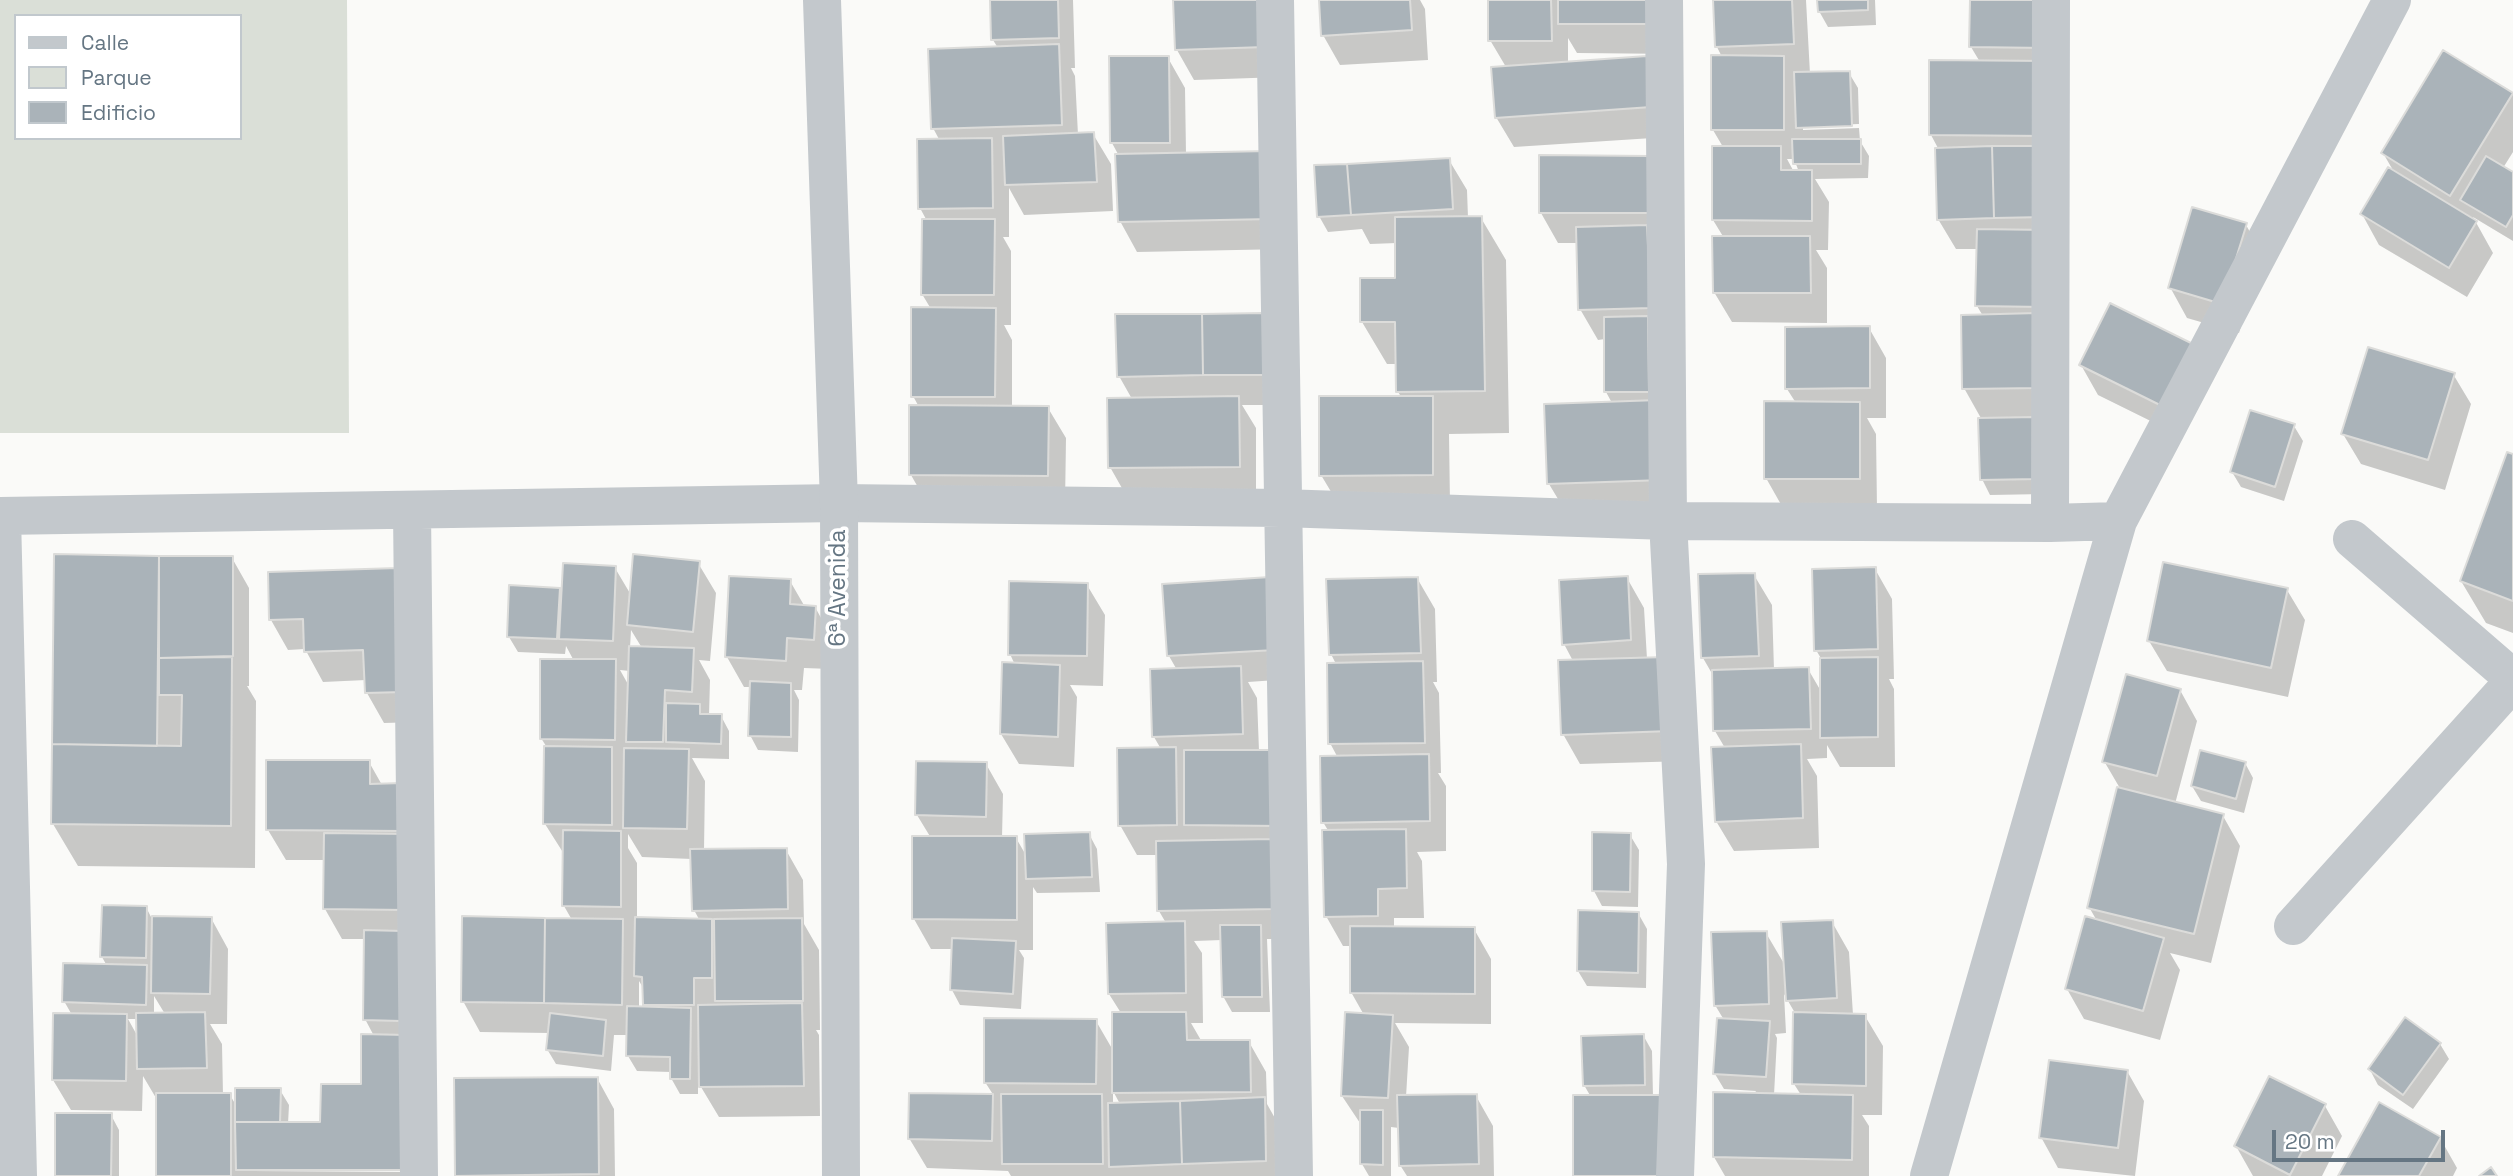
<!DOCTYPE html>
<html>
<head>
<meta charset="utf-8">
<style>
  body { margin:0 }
  #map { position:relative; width:2513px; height:1176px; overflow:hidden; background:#fafaf8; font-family:"Space Grotesk",sans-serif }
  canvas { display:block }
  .legend { position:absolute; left:14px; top:14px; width:228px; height:126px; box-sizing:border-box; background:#fff; border:2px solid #c1c8cd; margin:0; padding:9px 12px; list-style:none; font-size:21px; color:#657683 }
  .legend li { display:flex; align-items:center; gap:14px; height:35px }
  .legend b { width:35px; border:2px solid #c1c8cd }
  .scale { position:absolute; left:2272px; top:1130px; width:173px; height:32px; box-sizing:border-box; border:4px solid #657683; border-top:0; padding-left:9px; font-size:21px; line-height:24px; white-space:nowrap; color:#657683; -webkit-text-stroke:5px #fff; paint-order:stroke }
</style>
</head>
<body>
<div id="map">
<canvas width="2513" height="1176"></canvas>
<ul class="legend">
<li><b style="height:9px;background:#c3c8cc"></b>Calle</li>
<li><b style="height:19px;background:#dadfd7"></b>Parque</li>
<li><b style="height:19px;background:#aab3b9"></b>Edificio</li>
</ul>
<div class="scale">20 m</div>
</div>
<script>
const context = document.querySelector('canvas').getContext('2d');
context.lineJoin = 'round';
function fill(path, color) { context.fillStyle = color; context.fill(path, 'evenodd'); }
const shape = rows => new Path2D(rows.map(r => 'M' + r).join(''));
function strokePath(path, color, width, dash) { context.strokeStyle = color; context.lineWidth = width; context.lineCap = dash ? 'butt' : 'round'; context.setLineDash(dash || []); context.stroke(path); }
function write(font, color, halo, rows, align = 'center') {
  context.font = font + ' "Space Grotesk",sans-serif'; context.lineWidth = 7; context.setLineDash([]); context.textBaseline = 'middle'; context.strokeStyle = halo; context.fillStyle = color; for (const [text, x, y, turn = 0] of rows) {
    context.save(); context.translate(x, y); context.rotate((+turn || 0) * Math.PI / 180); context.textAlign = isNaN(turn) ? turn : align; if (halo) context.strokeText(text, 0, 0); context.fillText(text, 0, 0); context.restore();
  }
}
fill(shape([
  [0,0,347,0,349,433,0,433],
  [16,16,240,16,240,138,16,138]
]), '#dadfd7');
fill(shape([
  [992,0,1073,0,1075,68,1071,68,1075,76,1078,135,1093,134,1111,164,1113,211,1024,215,1009,188,1009,237,1003,237,1011,251,1011,325,1004,325,1012,340,1012,408,1048,408,1066,438,1065,505,928,505,911,475,919,407,913,396,931,309,922,294,927,221,920,208,940,141,933,128,998,48,993,40],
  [1175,0,1279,0,1282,77,1194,80,1177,50],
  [1320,0,1420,0,1425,9,1428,60,1340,65,1323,35],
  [1490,0,1678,0,1678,54,1577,53,1568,38,1568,63,1646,58,1668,137,1514,147,1496,117,1506,67,1490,40],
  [1714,0,1806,0,1810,74,1849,73,1858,88,1859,124,1803,126,1803,130,1859,128,1860,141,1869,156,1868,178,1815,179,1829,202,1828,250,1816,250,1827,268,1827,323,1732,322,1714,292,1724,238,1713,220,1723,147,1713,130,1722,57,1717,47],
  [1787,159,1794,159,1799,172,1794,172],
  [1819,0,1875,0,1876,25,1828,27,1819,11],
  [1972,0,2066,0,2045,494,1990,495,1982,479,1982,420,1964,388,1983,316,1977,306,1978,249,1956,249,1938,219,1939,150,1931,135,1980,62,1971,47],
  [2444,53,2513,95,2513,152,2503,168,2513,174,2513,241,2473,217,2493,253,2467,297,2379,245,2362,214,2394,172,2383,153],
  [1111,58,1168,58,1185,88,1186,154,1268,152,1287,249,1137,252,1120,221,1119,156,1112,143],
  [1648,157,1679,510,1567,514,1549,484,1612,403,1606,392,1605,339,1598,340,1580,309,1578,243,1558,243,1541,213],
  [1449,160,1467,190,1468,218,1481,218,1506,260,1509,433,1449,434,1450,505,1339,505,1321,475,1402,398,1398,392,1398,364,1387,364,1362,322,1397,279,1397,243,1370,244,1362,229,1328,232,1319,216],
  [2246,225,2263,255,2239,333,2187,318,2170,287],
  [1263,315,1281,405,1242,405,1256,428,1256,497,1127,497,1110,467,1132,399,1119,376],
  [1869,328,1886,358,1886,418,1867,418,1876,434,1877,509,1783,508,1766,478,1796,403,1787,389],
  [2193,346,2181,436,2098,395,2081,365],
  [2453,374,2471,404,2445,490,2361,464,2343,434],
  [2294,426,2303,441,2284,501,2241,487,2232,472],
  [2513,456,2513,633,2486,623,2461,581],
  [159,558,232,558,249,588,249,686,247,686,256,701,255,868,78,866,53,824],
  [698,563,716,593,710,661,699,660,710,680,709,716,721,716,729,731,729,759,692,758,705,781,704,851,786,850,803,880,804,924,819,950,820,1030,816,1030,819,1035,820,1116,719,1117,698,1082,698,1094,680,1094,671,1078,671,1072,637,1071,628,1056,628,1035,614,1035,611,1071,556,1064,547,1049,549,1033,480,1032,463,1001,572,920,564,906,564,854,545,824,546,746,541,738,574,661,566,646,565,654,518,652,509,637,559,589,563,596,615,568,631,595],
  [631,630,642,648,630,648],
  [620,670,630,671,629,686],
  [628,834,642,857,692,859,694,910,700,921,637,919,637,863,628,848],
  [639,981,644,989,646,1008,639,1008],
  [1875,569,1892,599,1894,679,1889,679,1894,689,1895,767,1840,767,1827,745,1827,758,1807,759,1817,776,1819,848,1734,851,1716,821,1725,748,1715,731,1714,677,1703,658,1754,575,1772,605,1774,670,1808,669,1822,693,1822,660,1816,650],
  [397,570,419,722,384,723,367,693,366,680,323,682,305,649,288,650,271,620],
  [1417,578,1435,609,1437,682,1433,682,1439,693,1441,773,1438,773,1446,786,1446,851,1417,852,1422,861,1424,918,1394,918,1394,928,1474,929,1491,959,1491,1024,1395,1023,1409,1047,1406,1097,1476,1096,1493,1126,1494,1176,1407,1176,1400,1165,1399,1128,1391,1127,1391,1176,1369,1176,1362,1164,1362,1126,1342,1096,1364,1015,1351,992,1351,946,1343,946,1326,916,1329,832,1323,822,1338,758,1330,743,1336,664,1331,654],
  [1627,578,1644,608,1647,659,1687,761,1580,764,1563,734,1573,661,1564,644],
  [1269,579,1291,679,1248,682,1257,698,1259,751,1290,939,1267,939,1270,1012,1232,1012,1223,996,1222,940,1194,941,1202,953,1203,1023,1191,1023,1202,1042,1249,1042,1266,1072,1267,1104,1281,1129,1282,1176,1011,1176,1008,1171,927,1168,909,1138,910,1094,994,1096,985,1082,1096,1021,1114,1052,1121,1013,1109,994,1166,923,1159,911,1158,855,1137,855,1120,825,1161,749,1154,737,1177,670,1169,656],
  [1113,1091,1120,1104,1113,1104],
  [790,581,805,607,815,607,832,638,831,669,804,668,802,690,794,690,799,700,798,752,758,750,750,735,751,687,744,687,727,657],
  [1087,585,1105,615,1103,686,1070,685,1077,697,1074,767,1019,764,1001,734,1015,665,1010,654],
  [2287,590,2305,620,2288,697,2167,671,2149,641],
  [2180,690,2197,721,2175,804,2223,816,2240,846,2211,963,2170,953,2180,970,2160,1040,2084,1019,2067,989,2097,921,2089,907,2121,790,2104,761],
  [369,762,382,785,401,785,423,1176,158,1176,156,1098,143,1076,142,1111,71,1110,53,1080,72,1015,64,1001,107,966,102,957,146,907,151,917,211,918,228,949,227,1024,210,1024,222,1044,223,1095,230,1095,237,1107,280,1090,289,1105,288,1124,322,1124,363,1085,374,1036,365,1019,365,939,342,939,325,909,325,860,286,860,268,830],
  [154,996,165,1014,154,1014],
  [128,1019,138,1019,138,1037],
  [252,1168,415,1169,415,1172,252,1171],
  [2245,763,2253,778,2244,813,2201,801,2192,786],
  [986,764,1003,794,1002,838,1016,838,1027,857,1089,834,1097,849,1100,892,1037,893,1033,887,1033,950,1019,950,1024,958,1021,1009,960,1005,952,990,953,949,931,949,914,919,931,838,917,815],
  [1630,835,1639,850,1638,907,1602,906,1594,891],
  [1638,913,1647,929,1646,988,1587,986,1578,971],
  [1832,922,1849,952,1853,1015,1865,1016,1883,1046,1882,1115,1862,1115,1869,1126,1869,1176,1725,1176,1714,1157,1756,1091,1724,1089,1715,1074,1724,1020,1715,1005,1766,933,1786,967],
  [1784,994,1795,1013,1794,1084,1801,1095,1774,1095,1777,1038,1775,1034,1786,1033],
  [1643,1035,1652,1051,1653,1097,1574,1176,1591,1097,1584,1085],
  [2440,1044,2449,1059,2413,1109,2378,1085,2370,1070],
  [2127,1071,2144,1101,2135,1176,2058,1168,2041,1137],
  [597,1078,614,1109,615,1176,457,1176,456,1080],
  [2325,1106,2342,1136,2322,1176,2253,1176,2236,1146],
  [111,1115,119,1130,119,1176,57,1176],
  [2440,1138,2457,1168,2453,1176,2340,1176]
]), '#0003');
const building = shape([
  [990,0,1058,0,1059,38,991,40,990,0],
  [1173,0,1263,0,1265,47,1175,50,1173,0],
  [1319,0,1410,0,1412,30,1321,36,1319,0],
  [1488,0,1551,0,1552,41,1488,41,1488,0],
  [1558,0,1662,0,1662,24,1558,24,1558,0],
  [1713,0,1792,0,1794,44,1715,47,1713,0],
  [1817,0,1868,0,1868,10,1818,12,1817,0],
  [1970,0,2049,0,2048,48,1969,47,1970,0],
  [1059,44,1062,125,931,129,928,49,1059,44],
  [2443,50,2513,93,2450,196,2381,153,2443,50],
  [1711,55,1784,56,1784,130,1711,130,1711,55],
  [1109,56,1169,56,1170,143,1110,143,1109,56],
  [1647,56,1651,107,1495,118,1491,67,1647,56],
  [1929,60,2046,61,2046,136,1929,135,1929,60],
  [1850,71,1852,126,1796,128,1794,72,1850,71],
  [1094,132,1097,182,1005,185,1003,136,1094,132],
  [992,138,993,208,918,209,917,139,992,138],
  [1792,139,1861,139,1861,164,1793,164,1792,139],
  [1712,146,1781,146,1781,170,1812,170,1812,221,1712,220,1712,146],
  [1992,146,1994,218,1937,220,1935,148,1992,146],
  [1992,146,2043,146,2045,217,1994,218,1992,146],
  [1269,151,1271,219,1118,222,1115,154,1269,151],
  [1539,155,1649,156,1649,213,1539,213,1539,155],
  [2486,156,2513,172,2513,215,2506,227,2460,200,2486,156],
  [1450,158,1453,209,1351,215,1347,164,1450,158],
  [1347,164,1351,215,1317,217,1314,165,1347,164],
  [2388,167,2477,221,2449,268,2360,214,2388,167],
  [2192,207,2247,223,2222,304,2168,288,2192,207],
  [1482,216,1485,391,1396,392,1395,322,1360,322,1360,278,1395,278,1395,217,1482,216],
  [922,219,995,219,994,295,921,295,922,219],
  [1647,225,1651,308,1578,310,1576,227,1647,225],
  [1977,229,2046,230,2045,307,1975,306,1977,229],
  [1712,236,1810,236,1811,293,1713,293,1712,236],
  [2110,303,2195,345,2164,407,2079,365,2110,303],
  [911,307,996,308,995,397,911,397,911,307],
  [1264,313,1265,375,1203,375,1202,314,1264,313],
  [2038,313,2039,388,1962,389,1961,315,2038,313],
  [1115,314,1202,314,1203,375,1117,377,1115,314],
  [1648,316,1649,392,1604,392,1604,317,1648,316],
  [1870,326,1870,388,1785,389,1785,327,1870,326],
  [2368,347,2455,373,2428,460,2341,434,2368,347],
  [1239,396,1240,467,1108,468,1107,398,1239,396],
  [1319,396,1433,396,1433,475,1319,476,1319,396],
  [1659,400,1663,480,1547,484,1544,404,1659,400],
  [1764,401,1860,402,1860,479,1764,479,1764,401],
  [909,405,1049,406,1048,476,909,475,909,405],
  [2250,410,2295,424,2275,487,2230,472,2250,410],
  [2036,417,2037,479,1980,480,1978,418,2036,417],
  [2507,452,2513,454,2513,601,2460,581,2507,452],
  [54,554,159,556,157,746,52,744,54,554],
  [633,554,700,561,693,632,627,625,633,554],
  [159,556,233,556,233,656,159,658,159,556],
  [2163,562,2288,588,2271,668,2147,641,2163,562],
  [563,563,616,566,613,641,559,639,563,563],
  [1876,567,1878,649,1814,651,1812,569,1876,567],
  [398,568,403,692,365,693,363,650,304,652,303,619,269,620,268,572,398,568],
  [1755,573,1759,656,1701,658,1698,574,1755,573],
  [729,576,791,579,790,604,816,606,814,640,787,638,786,661,725,657,729,576],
  [1628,576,1631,640,1562,645,1559,580,1628,576],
  [1270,577,1275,650,1167,656,1162,584,1270,577],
  [1418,577,1421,653,1329,655,1326,579,1418,577],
  [1009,581,1088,583,1087,656,1008,655,1009,581],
  [509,585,560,588,557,639,507,637,509,585],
  [629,646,694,648,692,692,665,690,663,742,626,742,629,646],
  [232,657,231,826,51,824,52,744,181,746,182,695,159,695,159,658,232,657],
  [1667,657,1670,731,1561,735,1558,660,1667,657],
  [1878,657,1878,737,1820,738,1820,658,1878,657],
  [540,659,616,659,615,740,540,739,540,659],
  [1423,661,1425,743,1328,744,1327,663,1423,661],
  [1002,662,1060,665,1058,737,1000,734,1002,662],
  [1241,666,1243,734,1152,737,1150,669,1241,666],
  [1809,667,1811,729,1713,731,1712,670,1809,667],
  [2126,674,2181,689,2157,776,2102,762,2126,674],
  [750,681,791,683,791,737,748,736,750,681],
  [666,703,700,704,700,714,722,714,721,744,666,742,666,703],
  [1801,744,1803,818,1715,822,1711,747,1801,744],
  [544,746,612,747,612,825,543,824,544,746],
  [1176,747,1177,825,1118,826,1117,748,1176,747],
  [624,748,689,749,687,829,623,828,624,748],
  [1184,750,1280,750,1280,826,1184,825,1184,750],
  [2200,750,2246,762,2236,799,2191,786,2200,750],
  [1429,754,1430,821,1321,823,1320,756,1429,754],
  [266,760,370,760,370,784,402,783,402,831,266,830,266,760],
  [916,761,987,762,986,817,915,815,916,761],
  [2117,787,2224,814,2194,934,2087,908,2117,787],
  [1406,829,1407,888,1378,889,1378,916,1324,917,1322,830,1406,829],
  [563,830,621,831,621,907,562,906,563,830],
  [1090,832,1092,877,1026,879,1024,834,1090,832],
  [1592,832,1631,833,1630,892,1592,891,1592,832],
  [324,833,408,834,406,910,323,909,324,833],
  [912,836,1017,836,1017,920,912,919,912,836],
  [1272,839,1274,909,1157,911,1156,841,1272,839],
  [787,848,788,909,692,911,690,849,787,848],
  [102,905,147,906,146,958,100,957,102,905],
  [1578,910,1639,912,1638,973,1577,971,1578,910],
  [152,916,212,917,210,994,151,993,152,916],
  [462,916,545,918,544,1003,461,1002,462,916],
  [2085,916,2164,938,2143,1011,2065,989,2085,916],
  [635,917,712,919,712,978,694,978,694,1005,643,1005,642,977,634,976,635,917],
  [545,918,623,919,622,1005,544,1003,545,918],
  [802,918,803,1001,715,1001,714,919,802,918],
  [1833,920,1837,998,1786,1001,1781,922,1833,920],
  [1185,921,1186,993,1108,994,1106,923,1185,921],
  [1220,925,1261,925,1262,997,1222,997,1220,925],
  [1350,926,1475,927,1475,994,1350,993,1350,926],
  [364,930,402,931,401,1021,363,1020,364,930],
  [1767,931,1769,1004,1714,1006,1711,932,1767,931],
  [952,938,1016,941,1013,994,950,990,952,938],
  [63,963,147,965,146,1005,62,1002,63,963],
  [802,1003,804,1086,699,1087,698,1005,802,1003],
  [627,1006,691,1008,690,1079,670,1079,670,1057,626,1056,627,1006],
  [205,1012,207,1068,137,1069,136,1013,205,1012],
  [1112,1012,1186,1012,1187,1040,1250,1040,1251,1092,1112,1093,1112,1012],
  [1345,1012,1393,1015,1388,1098,1341,1096,1345,1012],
  [1793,1012,1866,1014,1866,1086,1792,1084,1793,1012],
  [53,1013,127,1014,126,1081,52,1080,53,1013],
  [550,1013,606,1020,603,1056,546,1050,550,1013],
  [2405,1017,2441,1043,2403,1095,2368,1069,2405,1017],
  [984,1018,1097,1019,1096,1084,984,1083,984,1018],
  [1717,1018,1770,1021,1766,1077,1713,1074,1717,1018],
  [361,1034,406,1035,406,1170,236,1170,235,1122,320,1122,321,1084,361,1084,361,1034],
  [1644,1034,1645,1085,1583,1086,1581,1036,1644,1034],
  [2049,1060,2128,1070,2118,1148,2039,1138,2049,1060],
  [2269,1076,2326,1104,2290,1175,2234,1146,2269,1076],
  [598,1077,599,1174,455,1176,454,1078,598,1077],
  [235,1088,281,1088,280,1122,235,1122,235,1088],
  [1713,1092,1853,1095,1852,1160,1713,1157,1713,1092],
  [156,1093,231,1093,231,1176,156,1176,156,1093],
  [909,1093,993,1094,992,1141,908,1139,909,1093],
  [1001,1094,1102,1094,1103,1164,1002,1164,1001,1094],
  [1477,1094,1479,1164,1399,1166,1397,1095,1477,1094],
  [1573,1095,1661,1095,1661,1176,1573,1176,1573,1095],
  [1265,1097,1266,1161,1182,1164,1180,1101,1265,1097],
  [1180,1101,1182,1164,1109,1167,1108,1103,1180,1101],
  [2379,1102,2441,1137,2419,1176,2338,1176,2379,1102],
  [1360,1110,1383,1110,1383,1165,1360,1164,1360,1110],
  [55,1113,112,1113,111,1176,55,1176,55,1113],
  [2491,1167,2497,1176,2479,1176,2491,1167]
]);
fill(building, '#aab3b9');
strokePath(building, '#dcdcda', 2);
strokePath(shape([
  [1275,0,1294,1176],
  [1664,0,1668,521,1686,864,1675,1176],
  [412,510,419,1176],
  [0,516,839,503,1281,508,1668,521,2050,523,2118,521],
  [2,516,18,1176],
  [2050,523,2051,0],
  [2352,539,2513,678],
  [2293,926,2513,682],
  [1929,1176,2118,521,2392,0]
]), '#c3c8cc', 38);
strokePath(shape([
  [822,0,839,503,841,1176]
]), '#c3c8cc', 38);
write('23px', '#657683', '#fff', [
  ["6ª Avenida",839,588,-90]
]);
</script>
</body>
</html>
